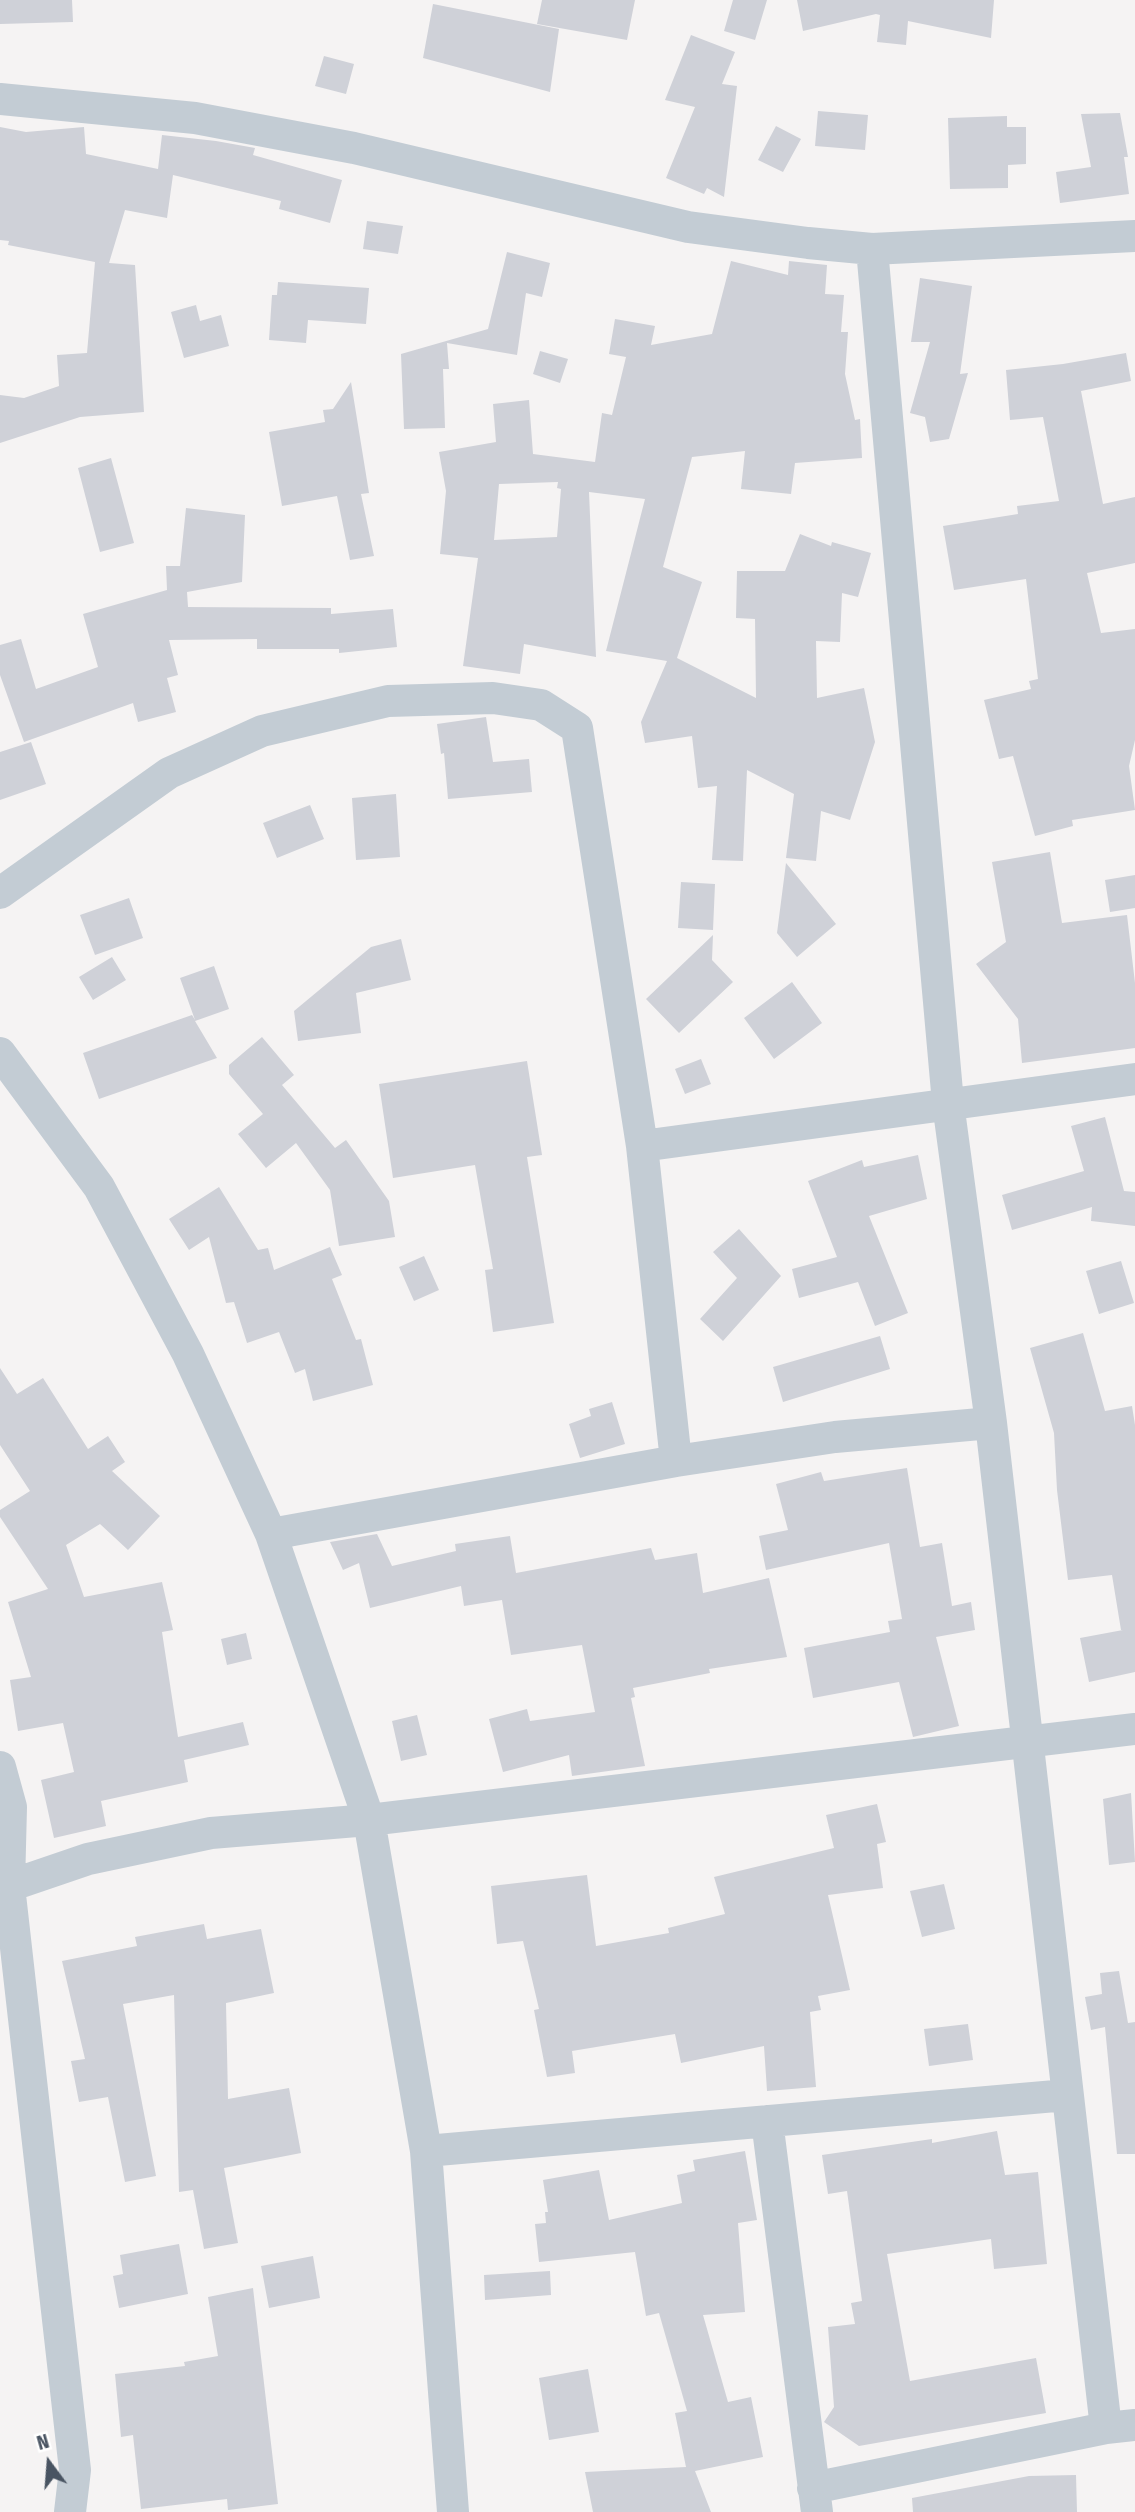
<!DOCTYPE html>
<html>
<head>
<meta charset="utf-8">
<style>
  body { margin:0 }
  #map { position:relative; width:1135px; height:2512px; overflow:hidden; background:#f5f3f3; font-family:"Fira Sans Condensed",sans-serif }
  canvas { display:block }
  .north { position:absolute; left:14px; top:2428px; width:70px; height:70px; -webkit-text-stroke:5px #fff; paint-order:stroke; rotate:344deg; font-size:19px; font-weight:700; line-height:28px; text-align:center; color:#495462 }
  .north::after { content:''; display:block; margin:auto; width:24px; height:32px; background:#495462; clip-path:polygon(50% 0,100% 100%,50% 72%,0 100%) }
</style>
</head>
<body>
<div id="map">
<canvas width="1135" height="2512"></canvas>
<div class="north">N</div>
</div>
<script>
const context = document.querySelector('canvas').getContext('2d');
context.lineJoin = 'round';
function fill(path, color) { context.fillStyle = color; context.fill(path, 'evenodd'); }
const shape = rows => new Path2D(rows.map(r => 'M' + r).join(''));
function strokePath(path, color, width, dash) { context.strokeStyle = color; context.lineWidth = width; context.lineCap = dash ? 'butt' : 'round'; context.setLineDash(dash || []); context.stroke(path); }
fill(shape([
  [0,0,72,0,73,22,0,24],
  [542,0,635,0,627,40,537,24],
  [733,0,767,0,755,40,724,31],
  [797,0,994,0,991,38,908,21,906,45,877,42,880,15,876,14,803,31],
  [433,4,559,29,550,92,423,58],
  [691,35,735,52,722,84,737,86,724,197,707,188,704,194,666,178,695,107,665,100],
  [324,56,354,64,346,94,315,86],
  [818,111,868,115,865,150,815,146],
  [1120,113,1128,157,1124,157,1129,194,1060,203,1056,172,1091,167,1081,114],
  [1007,116,1007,127,1026,127,1026,164,1008,165,1008,188,950,189,948,118],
  [776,126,801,139,783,172,758,160],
  [0,127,26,132,84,127,86,154,158,169,162,135,216,141,255,148,253,155,342,180,330,223,279,209,281,201,173,175,167,218,125,210,109,263,135,265,144,412,80,417,0,443,0,395,24,398,59,386,57,355,87,353,95,262,8,245,9,241,0,240],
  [367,221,403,226,398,254,363,249],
  [507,252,550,263,542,297,526,293,517,355,447,343,449,369,443,369,445,428,404,429,401,354,488,329],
  [731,261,788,275,789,261,827,265,825,294,844,295,841,332,848,332,845,374,855,420,860,419,862,458,795,463,791,494,741,489,745,451,692,457,663,567,702,582,677,658,756,698,755,619,736,618,737,571,785,571,800,534,831,546,832,542,871,553,858,597,842,593,840,642,816,641,817,698,864,688,875,742,850,820,821,811,816,861,786,858,794,794,747,770,743,861,712,860,717,786,698,788,692,736,645,743,641,722,667,661,606,651,645,499,589,492,596,657,524,644,520,674,463,666,478,558,440,554,446,491,439,452,496,442,493,404,529,400,533,454,595,462,602,413,612,415,626,357,609,354,615,319,655,326,651,345,712,334],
  [558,482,557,488,561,489,557,537,494,540,499,484],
  [920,278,972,286,960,374,968,373,949,439,930,442,925,417,910,413,930,342,911,342],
  [278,282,369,288,366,324,308,320,306,343,269,340,272,295,277,295],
  [196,305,200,321,221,315,229,346,184,358,171,312],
  [540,351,568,359,560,383,533,374],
  [1126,353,1131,381,1081,391,1103,504,1135,497,1135,563,1087,573,1101,633,1135,629,1135,740,1129,766,1135,810,1072,820,1073,826,1035,836,1013,756,999,759,984,700,1031,689,1029,681,1038,679,1026,579,954,590,943,526,1018,514,1017,506,1059,501,1043,417,1010,420,1006,370,1063,364],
  [351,382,369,493,361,494,374,556,350,560,337,496,282,506,269,432,325,422,323,410,333,409],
  [111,458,134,543,100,552,78,468],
  [186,508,245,515,242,582,187,592,188,607,331,608,331,614,393,609,397,647,339,653,339,649,257,649,257,639,169,640,178,675,167,678,176,712,138,722,133,703,24,742,0,675,0,645,21,639,36,689,98,667,83,614,167,590,166,566,180,566],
  [486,717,493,762,529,759,532,792,448,799,444,753,441,754,437,724],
  [31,742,46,784,0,800,0,752],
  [396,794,400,857,356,860,352,798],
  [310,805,324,839,277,858,263,823],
  [1050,852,1062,923,1127,915,1135,983,1135,1048,1022,1063,1018,1019,976,964,1006,942,992,862],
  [786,863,836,924,797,957,777,933],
  [1135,875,1135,908,1110,912,1105,880],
  [681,882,715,884,713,930,678,928],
  [129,898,143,938,95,955,80,915],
  [713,935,712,960,733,982,679,1033,646,999],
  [401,939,411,980,356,993,361,1033,298,1041,294,1011,371,947],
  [112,957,126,980,93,1000,79,977],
  [214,966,229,1009,195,1021,217,1058,99,1099,83,1053,192,1015,195,1020,180,978],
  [792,982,822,1023,774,1059,744,1018],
  [262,1037,294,1075,282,1085,335,1148,346,1140,389,1201,395,1237,339,1246,330,1190,296,1143,266,1168,238,1134,263,1114,229,1074,229,1065],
  [701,1059,711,1084,685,1094,675,1069],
  [527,1061,542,1155,527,1157,554,1323,493,1332,485,1270,493,1269,475,1165,393,1178,379,1084],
  [1105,1117,1124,1191,1135,1192,1135,1226,1091,1221,1092,1207,1012,1230,1002,1195,1084,1171,1071,1126],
  [918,1155,927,1199,869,1216,908,1313,875,1326,858,1282,799,1298,792,1269,837,1257,808,1181,862,1160,864,1167],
  [219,1187,258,1250,268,1248,274,1270,330,1247,342,1275,332,1279,356,1340,361,1339,373,1385,313,1401,305,1369,295,1373,279,1332,247,1343,234,1302,226,1303,209,1237,189,1250,169,1219],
  [739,1229,781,1276,723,1341,700,1319,737,1278,713,1252],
  [424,1256,439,1290,414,1301,399,1267],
  [1121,1261,1134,1303,1099,1314,1086,1271],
  [1083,1333,1105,1411,1132,1406,1135,1425,1135,1672,1089,1682,1080,1638,1123,1630,1121,1630,1112,1575,1068,1580,1057,1490,1054,1433,1030,1348],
  [880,1336,890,1369,783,1402,773,1367],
  [0,1368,17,1394,43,1378,88,1449,108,1436,125,1462,112,1471,160,1516,128,1550,100,1524,66,1545,84,1597,162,1582,173,1630,162,1632,178,1737,243,1722,249,1745,184,1760,188,1782,101,1801,106,1826,54,1838,41,1780,74,1772,63,1723,18,1731,10,1680,31,1677,8,1602,48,1589,0,1517,0,1510,30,1491,0,1445],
  [612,1402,625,1444,580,1458,569,1424,591,1416,589,1409],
  [907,1468,920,1547,942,1543,952,1606,971,1602,975,1630,936,1637,959,1726,913,1737,899,1682,813,1698,804,1648,890,1632,888,1621,902,1619,889,1543,766,1570,759,1536,788,1530,776,1484,821,1472,824,1481],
  [377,1534,392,1566,456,1551,455,1544,510,1536,516,1573,651,1548,655,1560,697,1553,703,1593,769,1578,787,1657,709,1669,710,1673,633,1688,635,1697,631,1698,645,1766,572,1776,569,1755,503,1772,489,1719,527,1709,530,1721,595,1712,582,1645,511,1655,502,1600,464,1606,461,1586,370,1608,359,1563,343,1570,330,1542],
  [246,1633,252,1659,227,1665,221,1639],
  [417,1715,427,1755,401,1761,392,1721],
  [1131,1793,1135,1862,1109,1865,1103,1799],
  [877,1804,886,1842,877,1844,883,1888,828,1895,850,1990,818,1996,821,2010,810,2012,816,2087,767,2091,764,2046,681,2063,675,2034,572,2051,575,2073,547,2077,534,2010,539,2009,523,1941,497,1944,491,1886,587,1875,596,1946,669,1933,668,1928,725,1914,714,1877,834,1848,826,1815],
  [944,1884,955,1929,922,1937,910,1891],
  [204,1924,207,1939,261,1929,274,1993,226,2003,228,2099,289,2088,301,2153,224,2168,238,2243,204,2249,193,2190,179,2192,174,1995,123,2004,156,2176,125,2182,108,2097,79,2102,71,2061,85,2059,62,1961,137,1946,135,1937],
  [1119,1971,1128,2023,1135,2022,1135,2154,1117,2154,1105,2027,1091,2030,1085,1997,1102,1994,1100,1973],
  [968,2024,973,2060,929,2066,924,2029],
  [997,2131,1005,2175,1038,2172,1047,2264,994,2269,991,2239,887,2254,910,2381,1036,2358,1046,2413,859,2446,824,2422,834,2407,828,2327,855,2324,851,2303,862,2301,847,2191,828,2194,822,2155,932,2139,932,2143],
  [745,2151,757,2220,738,2223,745,2312,703,2315,728,2402,751,2397,763,2457,695,2471,711,2512,593,2512,585,2472,686,2467,675,2413,687,2411,659,2313,646,2316,635,2252,539,2262,535,2224,546,2223,545,2212,548,2212,543,2180,599,2170,609,2220,682,2203,677,2175,695,2171,693,2160],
  [179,2244,188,2294,119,2308,113,2276,123,2274,120,2255],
  [313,2256,320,2298,269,2308,261,2266],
  [550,2271,551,2295,485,2300,484,2275],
  [253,2288,278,2504,228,2510,227,2499,141,2509,133,2435,121,2437,115,2374,185,2366,184,2362,218,2356,208,2297],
  [588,2369,599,2432,549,2440,539,2378],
  [1076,2475,1077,2512,913,2512,912,2498,1029,2476]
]), '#cfd1d8');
strokePath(shape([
  [0,99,195,118,354,148,688,227,808,243,872,249,1135,236],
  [872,249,948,1103,991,1423,1106,2428],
  [0,893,169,773,262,731,388,701,493,698,541,705,577,728,642,1146,676,1461],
  [0,1053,99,1187,188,1354,271,1534,369,1820,426,2151,453,2512],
  [642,1146,1135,1079],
  [271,1534,676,1461,835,1437,991,1423],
  [0,1767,11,1807,9,1886,75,2470,70,2512],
  [0,1889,88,1859,211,1833,369,1820,1135,1729],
  [767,2121,817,2512],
  [426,2151,1067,2095],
  [813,2488,1106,2428,1135,2425]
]), '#c3ccd4', 32);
</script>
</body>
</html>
